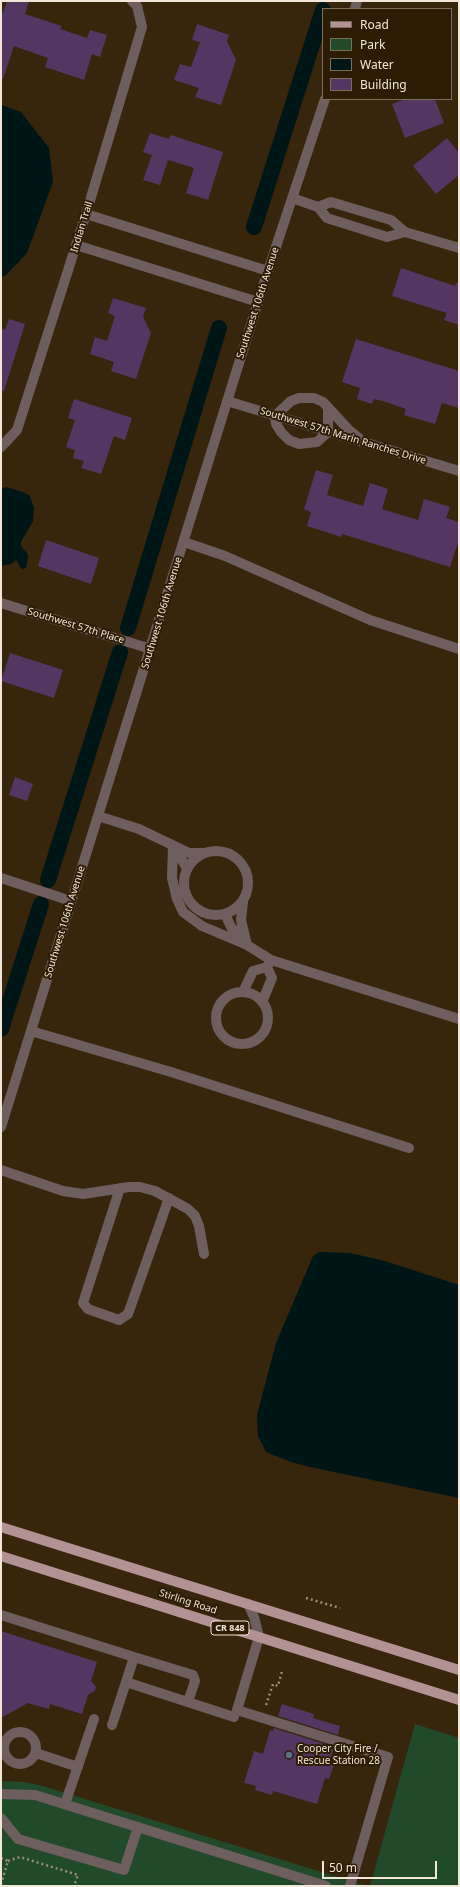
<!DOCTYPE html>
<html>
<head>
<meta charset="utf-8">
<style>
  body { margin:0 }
  #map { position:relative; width:460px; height:1887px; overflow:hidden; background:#37250c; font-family:"Noto Sans",sans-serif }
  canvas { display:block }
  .frame { position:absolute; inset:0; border:2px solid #f2e6d8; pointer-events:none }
  .legend { position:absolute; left:322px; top:8px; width:130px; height:92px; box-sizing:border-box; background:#2c1c03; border:1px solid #7b6d58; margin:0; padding:5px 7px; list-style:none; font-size:12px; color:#f2e6d8 }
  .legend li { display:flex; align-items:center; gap:8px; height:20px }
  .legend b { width:20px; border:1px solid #7b6d58 }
  .scale { position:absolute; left:322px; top:1861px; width:115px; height:18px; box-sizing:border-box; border:2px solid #f2e6d8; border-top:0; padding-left:5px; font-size:12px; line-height:14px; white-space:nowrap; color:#f2e6d8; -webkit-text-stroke:3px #2c1c03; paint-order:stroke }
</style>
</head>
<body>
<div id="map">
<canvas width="460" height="1887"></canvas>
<div class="frame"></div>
<ul class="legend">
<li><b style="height:5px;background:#b29292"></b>Road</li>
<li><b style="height:11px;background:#214a2b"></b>Park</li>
<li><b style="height:11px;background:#001515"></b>Water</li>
<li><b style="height:11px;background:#553663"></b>Building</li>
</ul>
<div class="scale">50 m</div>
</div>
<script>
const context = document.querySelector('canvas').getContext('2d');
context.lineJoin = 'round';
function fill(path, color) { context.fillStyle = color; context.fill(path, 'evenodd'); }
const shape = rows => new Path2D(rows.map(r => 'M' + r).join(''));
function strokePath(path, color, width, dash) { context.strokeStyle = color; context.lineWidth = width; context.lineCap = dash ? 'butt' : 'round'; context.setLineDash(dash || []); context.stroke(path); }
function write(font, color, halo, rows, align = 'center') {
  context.font = font + ' "Noto Sans",sans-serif'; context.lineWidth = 4; context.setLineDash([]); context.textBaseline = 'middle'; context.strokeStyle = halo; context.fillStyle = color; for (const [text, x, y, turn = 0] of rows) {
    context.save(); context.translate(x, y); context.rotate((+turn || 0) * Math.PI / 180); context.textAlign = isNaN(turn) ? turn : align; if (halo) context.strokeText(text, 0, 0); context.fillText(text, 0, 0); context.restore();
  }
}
fill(shape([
  [415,1724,459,1738,459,1886,370,1886],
  [1,1781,24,1782,43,1786,367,1886,1,1886]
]), '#214a2b');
fill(shape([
  [1,105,21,112,49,148,53,182,27,253,6,275,1,278],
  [7,487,25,493,30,496,34,508,33,521,21,542,21,546,27,553,28,557,26,568,23,569,20,567,16,560,11,564,1,566,1,489],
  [319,1252,350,1253,385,1261,459,1285,459,1498,310,1467,291,1462,266,1452,258,1436,257,1415,276,1343,313,1256]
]), '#001515');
strokePath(shape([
  [254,227,323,10],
  [128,628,219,328],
  [48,880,120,652],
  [1,1029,41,904]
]), '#001515', 16);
fill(shape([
  [7,1,29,1,25,14,62,26,60,29,87,38,90,30,107,35,100,57,92,54,84,80,45,67,48,58,14,46,3,79,1,79,1,12,3,13],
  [197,24,229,35,227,41,236,60,221,105,195,97,199,88,174,80,180,64,191,67,200,42,192,40],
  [406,99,435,99,444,123,405,138,392,104],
  [150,133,169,139,171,135,223,152,208,200,186,193,194,168,168,160,160,185,143,180,152,155,143,152],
  [447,138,459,153,459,175,436,194,413,166],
  [401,268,455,286,456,283,459,283,459,325,444,320,447,313,392,296],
  [113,298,146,308,143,317,151,333,136,379,111,371,114,362,90,354,95,337,107,341,115,316,108,313],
  [9,319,25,324,4,391,1,391,1,328,5,330],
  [356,339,459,371,459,408,442,403,435,424,404,415,406,409,383,401,374,399,372,404,357,399,360,388,342,382],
  [74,399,132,418,125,440,114,436,101,474,81,468,84,461,73,458,75,450,66,447,75,420,68,418],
  [316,470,333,475,327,495,363,506,370,483,388,489,382,509,418,520,424,499,450,507,446,518,459,522,459,539,450,567,342,534,341,537,307,526,311,512,304,509],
  [46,540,99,558,91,584,38,566],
  [10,653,63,670,54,698,1,681],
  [15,777,33,784,27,801,9,795],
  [1,1631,97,1662,91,1681,96,1687,95,1691,88,1695,82,1714,50,1704,49,1709,28,1703,1,1718],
  [282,1704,314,1714,313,1718,340,1726,338,1735,278,1716],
  [274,1728,334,1747,329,1764,334,1765,329,1779,325,1778,317,1804,273,1791,272,1795,255,1790,256,1786,244,1783,254,1751,263,1754,270,1730,273,1731]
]), '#553663');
strokePath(shape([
  [306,1598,340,1608],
  [266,1705,273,1684,278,1686,282,1671],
  [1,1858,8,1861,1,1884],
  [8,1861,20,1857,78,1875,74,1886]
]), '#9c8d7a', 2.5, [2, 3]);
strokePath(shape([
  [355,9,357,1],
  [292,198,318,207,327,218,387,237,405,232],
  [318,207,331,202,391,220,405,232,459,248],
  [86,214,268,271],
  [76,245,258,302],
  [227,401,459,471],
  [328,408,328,432,317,442,299,444,289,440,281,432,276,424,275,416,291,401,299,398,314,398,323,402,348,429,360,439],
  [1,447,17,430,86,214,142,27,137,6,132,1],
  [184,542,225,556,370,620,459,649],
  [1,603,151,649],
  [98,816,139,829,189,853,202,853],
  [173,846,172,878,177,899,183,912,202,926,247,945,271,960,459,1019],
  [173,846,187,868],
  '184 883a32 32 0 1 1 64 0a32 32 0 1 1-64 0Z',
  [1,878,71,901],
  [243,902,241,920,247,945],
  [225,914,231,927,245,942],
  '216 1018a26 26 0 1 1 52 0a26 26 0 1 1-52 0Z',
  [243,992,253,971,267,967,271,960],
  [262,1002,272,978,267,967],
  [31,1031,171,1072,409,1148],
  [1,1127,263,286,325,99],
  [1,1170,63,1191,83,1194,129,1187,140,1187,155,1191,188,1209,195,1216,199,1226,204,1254],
  [120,1188,83,1303,88,1309,119,1320,128,1314,169,1198],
  [248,1604,254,1617,259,1637,237,1710,388,1757,350,1886],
  [1,1615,134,1657,126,1682,234,1717],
  [134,1657,193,1675,195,1681,188,1702],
  [112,1725,126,1682],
  '4 1748a16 16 0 1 1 32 0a16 16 0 1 1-32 0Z',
  [36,1753,78,1767],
  [1,1794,35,1795,326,1886],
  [65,1804,94,1719],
  [1,1818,18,1839,124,1870,138,1827]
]), '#6e5e5e', 10);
strokePath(shape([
  [1,1527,459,1670],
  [1,1556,459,1700]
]), '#b29292', 10);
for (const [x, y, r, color] of [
  [289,1755,4,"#5c6f8a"]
]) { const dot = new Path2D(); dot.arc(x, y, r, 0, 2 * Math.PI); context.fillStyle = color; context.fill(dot); strokePath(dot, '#2c1c03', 1.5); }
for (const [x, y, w] of [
  [230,1628,38]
]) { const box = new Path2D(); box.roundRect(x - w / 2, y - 7, w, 14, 3); context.fillStyle = '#2c1c03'; context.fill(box); strokePath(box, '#f2e6d8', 1); }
write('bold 9px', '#f2e6d8', null, [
  ["CR 848",230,1628]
]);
write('10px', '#f2e6d8', '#2c1c03', [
  ["Indian Trail",82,227,-73],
  ["Southwest 106th Avenue",258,303,-72],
  ["Southwest 57th Marin Ranches Drive",343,436,17],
  ["Southwest 106th Avenue",162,613,-73],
  ["Southwest 57th Place",76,626,17],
  ["Southwest 106th Avenue",65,922,-73],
  ["Stirling Road",188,1602,18]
]);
write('10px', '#f2e6d8', '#2c1c03', [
  ["Cooper City Fire /",297,1749],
  ["Rescue Station 28",297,1761]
], 'left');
</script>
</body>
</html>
